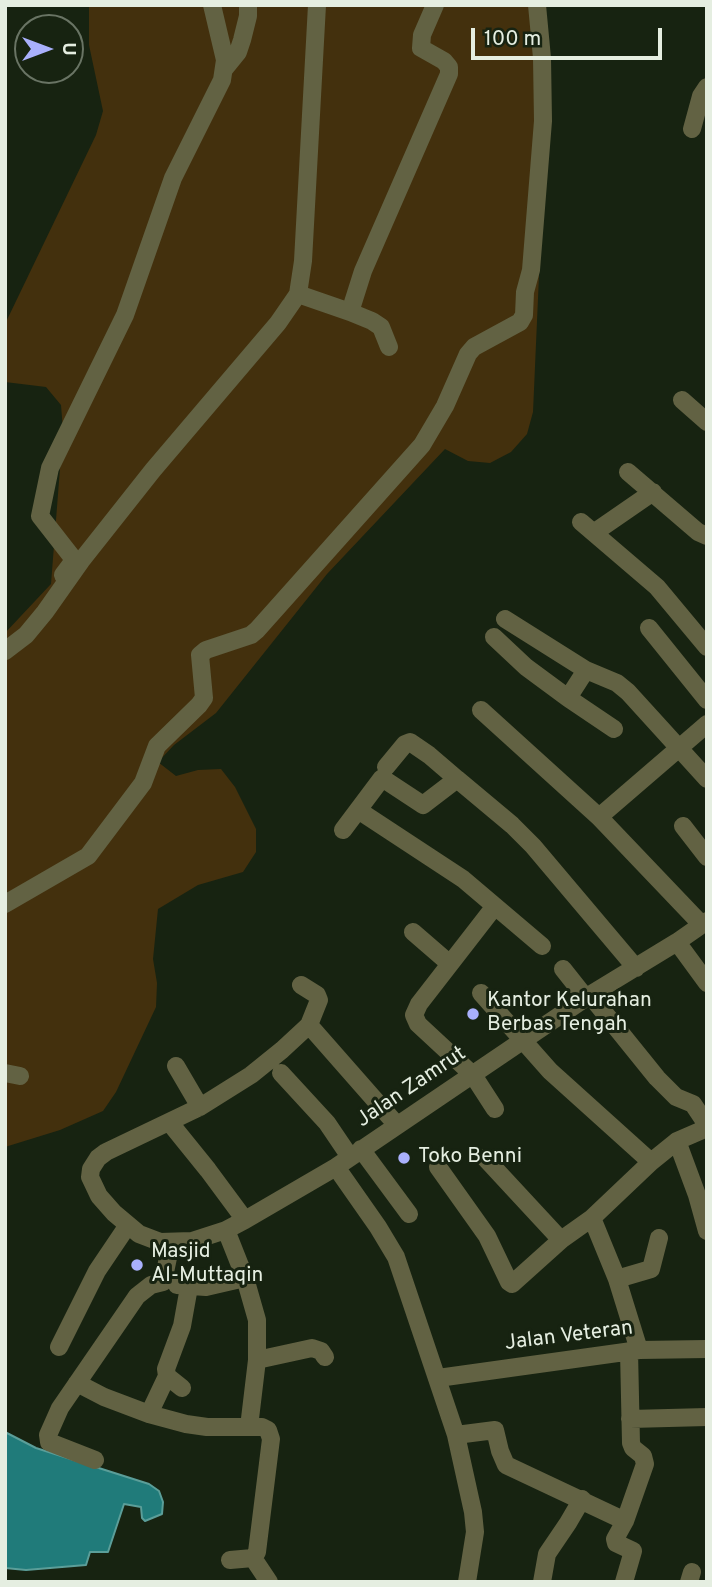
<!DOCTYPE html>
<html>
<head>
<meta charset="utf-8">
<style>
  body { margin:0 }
  #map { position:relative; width:712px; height:1587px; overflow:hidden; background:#172311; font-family:Overpass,sans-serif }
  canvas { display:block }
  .frame { position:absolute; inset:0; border:7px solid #e5eee1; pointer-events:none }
  .north { position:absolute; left:14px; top:14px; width:70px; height:70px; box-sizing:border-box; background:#172311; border:2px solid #697464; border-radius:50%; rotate:90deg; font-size:19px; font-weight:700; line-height:28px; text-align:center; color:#e5eee1 }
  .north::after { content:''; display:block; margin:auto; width:24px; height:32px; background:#a9b0fc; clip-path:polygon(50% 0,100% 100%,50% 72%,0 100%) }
  .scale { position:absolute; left:471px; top:28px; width:191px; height:32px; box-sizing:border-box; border:4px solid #e5eee1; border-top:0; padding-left:9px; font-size:21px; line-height:24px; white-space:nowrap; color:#e5eee1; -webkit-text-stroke:5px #172311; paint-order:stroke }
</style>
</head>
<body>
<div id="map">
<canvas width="712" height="1587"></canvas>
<div class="frame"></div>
<div class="north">U</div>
<div class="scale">100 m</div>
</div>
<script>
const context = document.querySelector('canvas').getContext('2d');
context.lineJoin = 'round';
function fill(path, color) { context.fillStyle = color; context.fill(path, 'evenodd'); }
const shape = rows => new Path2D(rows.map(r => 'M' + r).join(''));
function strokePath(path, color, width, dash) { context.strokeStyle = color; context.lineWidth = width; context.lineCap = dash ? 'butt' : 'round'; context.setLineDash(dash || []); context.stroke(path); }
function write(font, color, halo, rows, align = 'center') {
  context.font = font + ' Overpass,sans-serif'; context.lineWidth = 6; context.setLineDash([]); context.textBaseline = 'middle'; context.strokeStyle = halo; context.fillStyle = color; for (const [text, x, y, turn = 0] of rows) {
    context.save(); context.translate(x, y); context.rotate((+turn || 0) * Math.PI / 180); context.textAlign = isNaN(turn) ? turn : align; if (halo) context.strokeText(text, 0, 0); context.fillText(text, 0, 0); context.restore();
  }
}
fill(shape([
  [89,5,546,5,547,94,533,412,527,434,511,452,490,463,468,461,445,449,327,574,216,713,174,745,158,762,176,776,198,770,221,769,235,787,256,829,256,852,243,872,198,885,158,909,153,959,157,983,156,1007,116,1092,103,1111,60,1130,5,1147,5,633,51,584,63,430,61,405,46,387,5,382,5,324,96,135,103,111,89,45]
]), '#43300d');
const water = shape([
  [5,1432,36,1448,149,1484,159,1491,163,1502,162,1514,145,1521,142,1518,141,1507,124,1504,108,1552,90,1552,86,1565,26,1570,5,1568,5,1432]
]);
fill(water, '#207b7a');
strokePath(water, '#5b9e99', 2);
strokePath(shape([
  [225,68,238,52,242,40,248,16,248,5],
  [692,129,701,96,707,87],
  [298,294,303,261,317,5],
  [350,312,372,321,381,327,389,347],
  [682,400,707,422],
  [628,472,698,532,707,536],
  [581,522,657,587,707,647],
  [595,532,653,492],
  [63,575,72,563,72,557,40,516,50,468,125,315,173,178,222,80,225,60,212,5],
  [505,619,586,670,617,683,628,692,707,779],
  [649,628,707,700],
  [494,637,526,667,568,698],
  [5,651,26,635,45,612,81,561,153,470,278,323,298,294,350,312,363,271,449,74,449,67,444,61,421,48,422,35,435,5],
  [586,670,568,698,614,729],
  [481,710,599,817,702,925],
  [386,767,405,744,410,742,429,755,457,779],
  [358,810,463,879,542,946],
  [599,817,707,724],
  [683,826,707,857],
  [343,830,382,778,423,805,457,779,512,825,533,846,636,968],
  [5,904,88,856,143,783,157,746,199,705,204,698,200,655,206,650,251,635,257,630,422,445,445,406,468,354,474,347,520,322,524,315,525,292,531,270,543,121,542,58,537,5],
  [495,906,419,1004,414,1015,418,1024,473,1075,495,1109],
  [413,932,450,964],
  [677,942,707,983],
  [563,969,586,998],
  [301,985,317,995,319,1000,309,1025,282,1050,251,1075,200,1107,106,1152,98,1158,91,1169,90,1177,99,1196,114,1213,139,1234,160,1242,192,1241,226,1230,245,1220,336,1167,590,995,677,942,707,921],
  [481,993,550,1071,651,1162],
  [590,995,657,1078,676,1097,693,1104,707,1125],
  [309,1025,396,1124],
  [176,1066,200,1107],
  [5,1073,20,1076],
  [281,1073,327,1123,350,1157],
  [170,1123,208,1170,245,1220],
  [677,1141,697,1195,707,1231],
  [361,1149,409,1214],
  [485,1158,561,1240],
  [336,1167,378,1227,396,1257,456,1435,473,1512,475,1532,467,1582],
  [438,1167,487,1236,509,1282,512,1284,561,1240,592,1218,651,1162,677,1141,707,1128],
  [592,1218,617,1279,639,1350],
  [226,1230,245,1278,257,1320,257,1360,249,1427],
  [617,1279,651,1269,659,1238],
  [177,1285,206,1287,245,1278],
  [59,1347,97,1271,128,1225],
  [257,1360,312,1348,321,1351,325,1357],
  [438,1378,639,1350,707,1349],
  [77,1383,104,1397,149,1414,186,1424,207,1427,262,1427,268,1430,271,1439,257,1552,253,1558,230,1560],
  [182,1388,167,1376,166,1369,182,1326,189,1287],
  [149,1414,167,1376],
  [630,1419,707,1417],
  [456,1435,495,1430,500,1451,506,1465,625,1521],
  [95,1460,49,1442,48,1435,60,1408,137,1296,151,1285,163,1282,171,1243],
  [253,1558,269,1582],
  [542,1582,547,1554,568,1523,582,1499],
  [624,1582,633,1551,616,1543,615,1539,625,1521,645,1464,643,1456,633,1448,631,1443,629,1351],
  [689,1582,692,1572]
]), '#626243', 18);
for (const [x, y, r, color] of [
  [473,1014,7,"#a9b0fc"],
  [404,1158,7,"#a9b0fc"],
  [137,1265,7,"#a9b0fc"]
]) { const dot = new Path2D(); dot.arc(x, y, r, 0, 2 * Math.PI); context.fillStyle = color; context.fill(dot); strokePath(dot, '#172311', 2.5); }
write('21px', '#e5eee1', '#172311', [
  ["Kantor Kelurahan",487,1002],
  ["Berbas Tengah",487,1026],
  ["Toko Benni",418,1158],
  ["Masjid",151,1253],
  ["Al-Muttaqin",151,1277]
], 'left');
write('21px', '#e5eee1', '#172311', [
  ["Jalan Zamrut",412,1088,-34],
  ["Jalan Veteran",569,1337,-7]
]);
</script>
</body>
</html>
